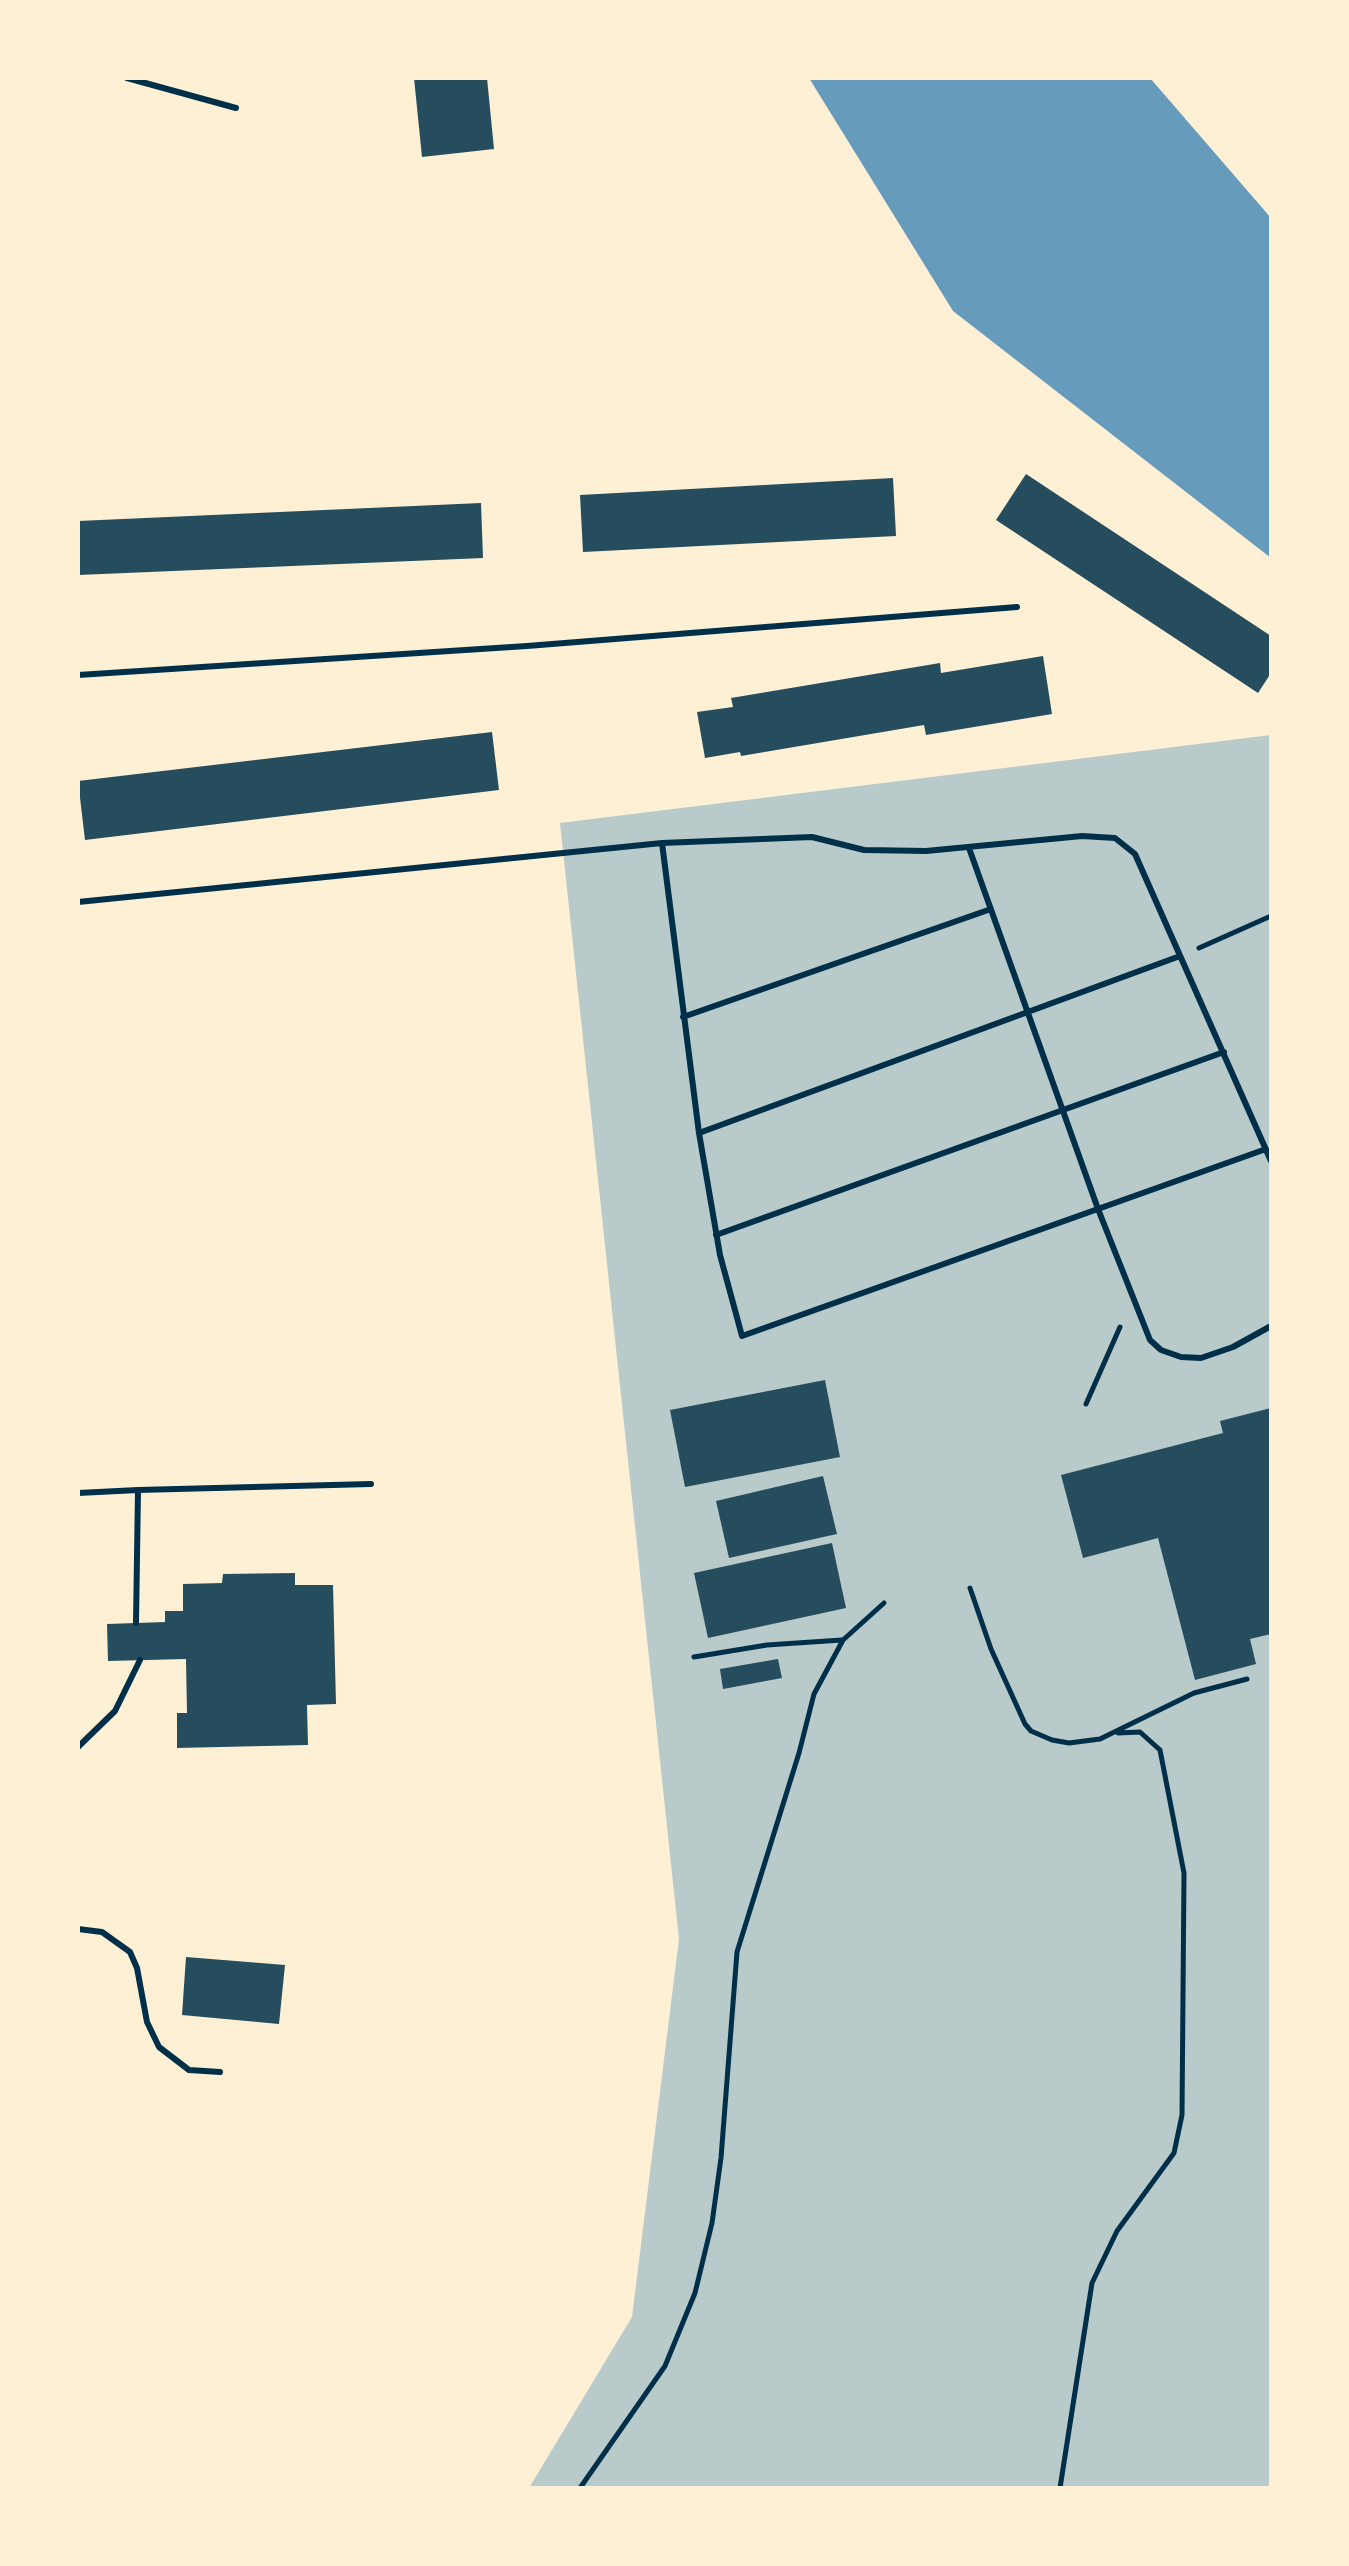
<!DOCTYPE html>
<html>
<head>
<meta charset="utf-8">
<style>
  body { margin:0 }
  #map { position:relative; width:1349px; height:2566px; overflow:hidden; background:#fdf0d5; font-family:Mulish,sans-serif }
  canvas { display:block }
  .frame { position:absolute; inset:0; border:80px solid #fdf0d5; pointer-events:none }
</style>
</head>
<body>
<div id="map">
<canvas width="1349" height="2566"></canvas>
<div class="frame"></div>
</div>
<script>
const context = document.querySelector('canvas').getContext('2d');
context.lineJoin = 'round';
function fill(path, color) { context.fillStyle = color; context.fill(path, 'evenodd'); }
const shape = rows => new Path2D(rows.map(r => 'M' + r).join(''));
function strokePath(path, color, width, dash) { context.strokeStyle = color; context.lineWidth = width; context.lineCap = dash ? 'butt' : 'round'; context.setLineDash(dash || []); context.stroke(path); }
fill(shape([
  [1271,735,1271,2488,529,2488,632,2317,679,1939,560,823]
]), '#b9caca');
fill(shape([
  [809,78,1150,78,1271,218,1271,558,953,311]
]), '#669bbc');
fill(shape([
  [414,78,487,78,494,149,422,157],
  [1026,474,1271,636,1271,673,1258,693,996,520],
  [893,478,896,536,583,552,580,495],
  [481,503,483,558,78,575,78,521],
  [1043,656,1052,714,926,735,924,725,741,756,740,752,705,758,697,712,733,707,731,698,940,663,941,673],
  [492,732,499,790,85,840,78,781],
  [825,1380,840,1457,685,1487,670,1410],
  [1271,1408,1271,1634,1250,1639,1256,1664,1195,1680,1158,1538,1083,1558,1061,1475,1223,1433,1220,1421],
  [823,1476,837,1534,729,1558,716,1501],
  [832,1543,846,1608,708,1638,694,1573],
  [295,1573,295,1585,333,1585,336,1704,307,1705,308,1745,177,1748,177,1713,187,1713,186,1659,108,1661,107,1624,165,1622,165,1611,183,1611,183,1584,222,1583,223,1574],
  [778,1659,782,1678,723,1689,720,1669],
  [186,1957,285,1965,279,2024,182,2015]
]), '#264d5e');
strokePath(shape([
  [1199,948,1271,916],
  [1086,1404,1120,1327],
  [970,1588,991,1649,1025,1724,1031,1731,1052,1740,1069,1743,1100,1739,1194,1693,1247,1679],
  [694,1657,767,1645,842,1640],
  [580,2488,665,2366,695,2293,712,2223,721,2158,737,1952,799,1753,814,1694,843,1640,884,1603],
  [1060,2488,1092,2283,1117,2231,1174,2153,1182,2115,1184,1873,1160,1750,1140,1732,1118,1733]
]), '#003049', 5);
strokePath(shape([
  [127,78,236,108],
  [78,675,527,646,1017,607],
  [662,843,699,1133,720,1255,742,1336,1266,1149],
  [969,848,1098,1209,1150,1340,1161,1350,1181,1357,1201,1358,1233,1347,1271,1326],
  [78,902,662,843,812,837,864,850,926,851,1082,836,1115,838,1135,854,1271,1161],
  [683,1017,991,909],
  [699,1133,1180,956],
  [716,1235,1224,1052],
  [78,1493,138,1490],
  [136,1623,138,1490,371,1484],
  [78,1747,115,1711,140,1660],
  [78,1929,102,1932,130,1952,137,1968,147,2022,159,2047,189,2070,220,2072]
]), '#003049', 6);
</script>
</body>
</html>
